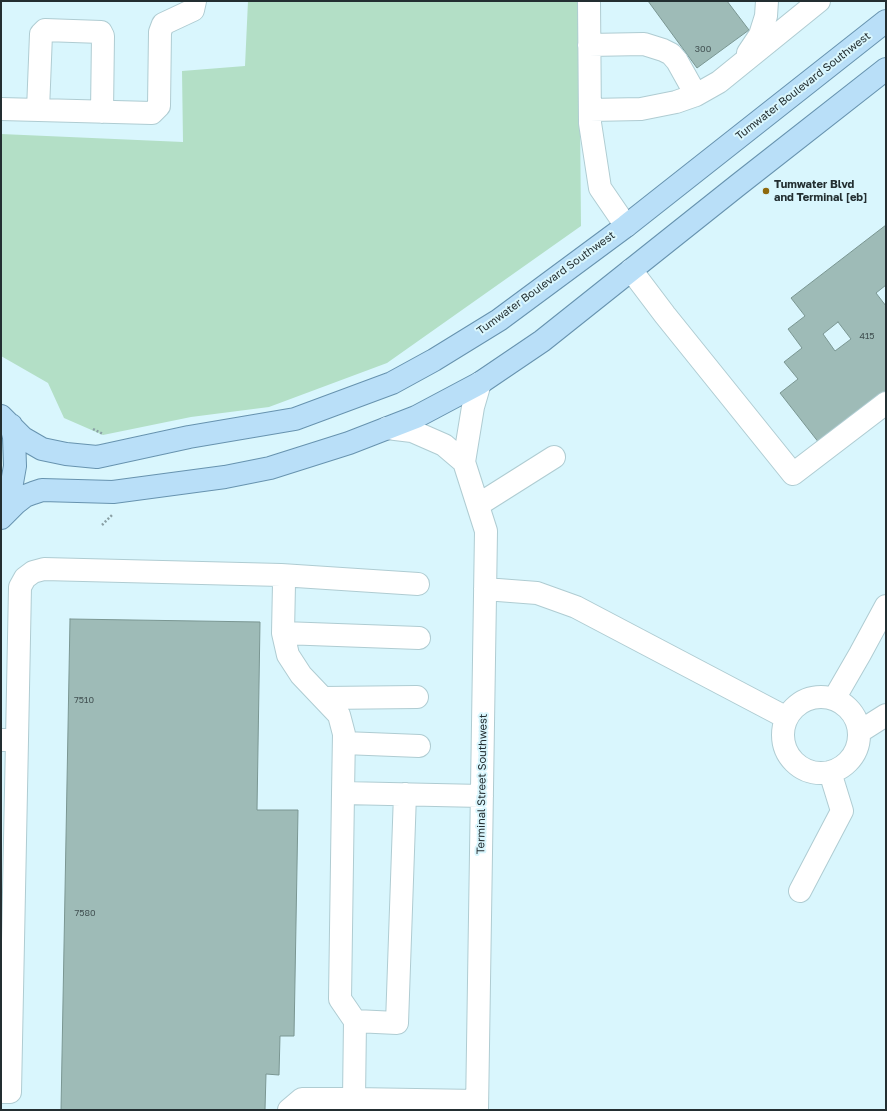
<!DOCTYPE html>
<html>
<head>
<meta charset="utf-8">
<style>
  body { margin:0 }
  #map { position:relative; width:887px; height:1111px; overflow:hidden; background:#d9f6fd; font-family:"Golos Text",sans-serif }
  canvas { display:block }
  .frame { position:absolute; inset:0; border:2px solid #232e31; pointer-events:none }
</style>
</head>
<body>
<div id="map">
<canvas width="887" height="1111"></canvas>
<div class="frame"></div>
</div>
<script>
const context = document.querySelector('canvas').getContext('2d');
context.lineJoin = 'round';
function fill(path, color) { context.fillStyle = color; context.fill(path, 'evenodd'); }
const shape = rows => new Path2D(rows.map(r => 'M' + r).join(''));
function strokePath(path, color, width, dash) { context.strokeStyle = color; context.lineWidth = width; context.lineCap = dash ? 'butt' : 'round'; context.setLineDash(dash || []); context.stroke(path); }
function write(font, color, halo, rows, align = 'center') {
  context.font = font + ' "Golos Text",sans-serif'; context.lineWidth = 4; context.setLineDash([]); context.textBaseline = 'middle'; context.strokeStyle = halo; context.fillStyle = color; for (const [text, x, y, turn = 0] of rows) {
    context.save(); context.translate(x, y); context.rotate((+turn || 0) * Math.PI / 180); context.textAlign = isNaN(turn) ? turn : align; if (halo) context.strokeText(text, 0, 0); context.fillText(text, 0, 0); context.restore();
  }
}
fill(shape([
  [248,1,579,1,581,226,387,363,269,407,191,417,103,435,64,418,48,383,1,356,1,134,183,142,182,71,245,66]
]), '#b3dfc6');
const building = shape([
  [648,1,727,1,749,30,697,68,648,1],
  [886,225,886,285,876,293,886,306,886,400,823,448,780,393,798,379,784,362,802,348,788,329,805,316,791,298,886,225],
  [838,322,851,339,835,351,823,334,838,322],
  [70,619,260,622,257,810,298,810,294,1036,280,1036,279,1075,266,1074,265,1110,61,1110,70,619]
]);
fill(building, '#9ebbb7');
strokePath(building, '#7a9692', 1);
const minor = shape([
  [589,1,590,123,600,188,626,226],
  [589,45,644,44,663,50,671,54,677,61,696,95],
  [748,53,760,35,766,16,767,1],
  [1,109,152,113,159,106,160,32,163,24,193,10,195,1],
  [38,110,41,34,45,30,101,32,103,36,102,112],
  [590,110,641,109,676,102,696,95,719,82,819,1],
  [631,270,665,315,793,474,886,403],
  [387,428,412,431,444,445,464,462],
  [478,505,554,457],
  [281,575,418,584],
  [485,589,537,593,576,607,787,718],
  [283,633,419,638],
  '783 735a38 38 0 1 1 76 0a38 38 0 1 1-76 0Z',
  [324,698,417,697],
  [834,699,860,654,886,606],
  [859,732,886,715],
  [1,740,17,740,10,1092,1,1092],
  [17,740,20,587,25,578,33,572,44,569,281,575,284,584,283,633,288,655,301,675,339,715,344,734,343,793,482,796],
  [344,743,419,746],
  [343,793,340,999,355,1021,354,1099,477,1101],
  [800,891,842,811,830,772],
  [355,1021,397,1023,405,794],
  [289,1110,302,1099,354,1099],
  [477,1110,486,531,464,462,473,407,480,383]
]);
const major = shape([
  [1,416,23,438,42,449,66,454,97,457,189,437,295,419,392,383,434,360,499,320,626,226,886,21],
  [7,511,15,466,14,437,11,425],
  [1,518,16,503,25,496,33,493,42,490,113,492,225,477,270,468,349,443,416,417,480,383,542,341,738,185,886,69]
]);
strokePath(minor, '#afccd2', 24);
strokePath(major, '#6793af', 24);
strokePath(shape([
  [93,429,103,434],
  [102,525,113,514]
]), '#8aa0a5', 2.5, [2, 2]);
strokePath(minor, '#fff', 22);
strokePath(major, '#b9dff8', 22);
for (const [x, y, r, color] of [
  [766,191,4,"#8e690d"]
]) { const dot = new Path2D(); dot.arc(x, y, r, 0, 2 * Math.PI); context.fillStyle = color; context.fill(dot); strokePath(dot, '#d9f6fd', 1.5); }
write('9px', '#425152', null, [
  ["300",703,49],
  ["415",867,336],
  ["7510",84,700],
  ["7580",85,913]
]);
write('11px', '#232e31', '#d9f6fd', [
  ["Tumwater Boulevard Southwest",803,86,-38],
  ["Tumwater Boulevard Southwest",546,283,-36],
  ["Terminal Street Southwest",482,784,-89]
]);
write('bold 11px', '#232e31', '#d9f6fd', [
  ["Tumwater Blvd",774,185],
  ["and Terminal [eb]",774,198]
], 'left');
</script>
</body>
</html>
